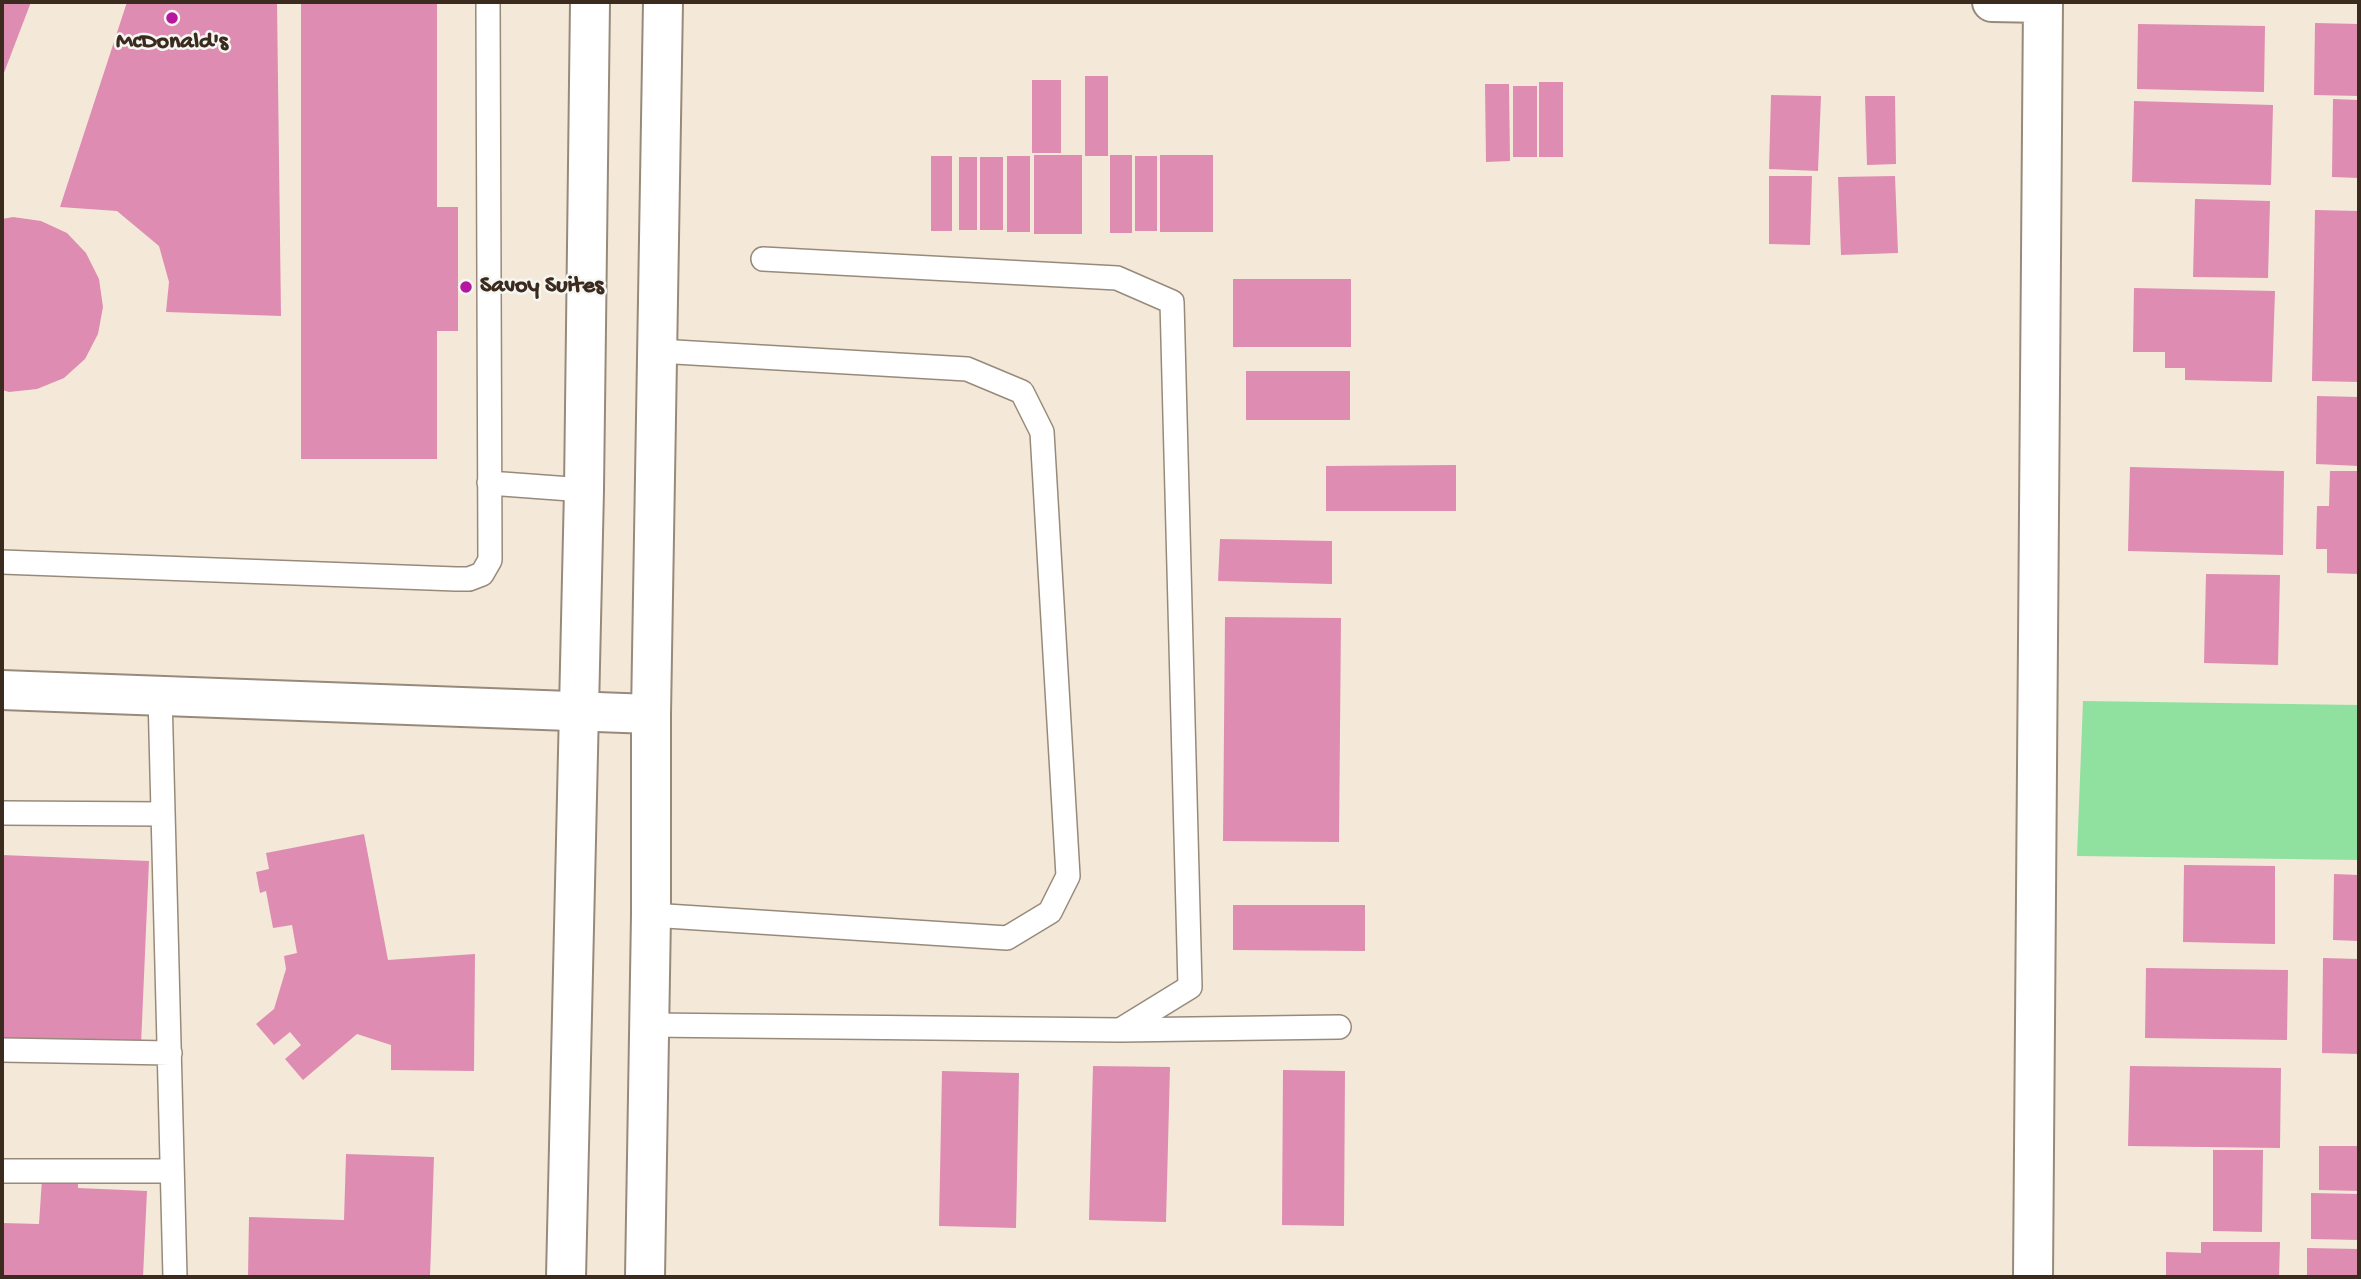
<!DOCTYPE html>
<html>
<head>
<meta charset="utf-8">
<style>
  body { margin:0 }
  #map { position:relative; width:2361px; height:1279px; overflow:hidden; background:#f4e9d8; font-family:"Gochi Hand",sans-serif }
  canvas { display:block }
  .frame { position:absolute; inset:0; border:4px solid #3b2a1e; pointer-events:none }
</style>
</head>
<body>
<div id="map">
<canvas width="2361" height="1279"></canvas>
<div class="frame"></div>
</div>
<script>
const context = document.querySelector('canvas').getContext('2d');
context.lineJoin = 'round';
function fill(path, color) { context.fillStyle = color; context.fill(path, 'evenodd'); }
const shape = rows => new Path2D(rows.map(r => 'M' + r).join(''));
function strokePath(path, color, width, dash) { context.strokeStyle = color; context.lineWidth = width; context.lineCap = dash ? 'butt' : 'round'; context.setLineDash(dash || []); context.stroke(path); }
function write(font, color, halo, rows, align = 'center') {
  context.font = font + ' "Gochi Hand",sans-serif'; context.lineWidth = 5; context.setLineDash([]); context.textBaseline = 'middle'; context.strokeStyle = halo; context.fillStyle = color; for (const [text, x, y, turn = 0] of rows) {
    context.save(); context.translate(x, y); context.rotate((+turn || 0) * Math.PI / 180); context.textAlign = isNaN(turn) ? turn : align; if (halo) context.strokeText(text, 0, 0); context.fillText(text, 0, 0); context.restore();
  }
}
fill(shape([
  [2083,701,2359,705,2359,860,2077,856]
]), '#90e09f');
fill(shape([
  [2,2,31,2,2,78],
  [127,2,277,2,281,316,166,312,169,282,159,246,117,211,60,207],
  [301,2,437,2,437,207,458,207,458,331,437,331,437,459,301,459],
  [2315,23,2359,24,2359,96,2314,95],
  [2138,24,2265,26,2264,92,2137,89],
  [1085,76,1108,76,1108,156,1085,156],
  [1032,80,1061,80,1061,153,1032,153],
  [1539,82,1563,82,1563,157,1539,157],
  [1485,84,1509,84,1510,161,1486,162],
  [1513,86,1537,86,1537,157,1513,157],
  [1771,95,1821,96,1818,171,1769,169],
  [1865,96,1895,96,1896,164,1867,165],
  [2333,99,2359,100,2359,178,2332,177],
  [2134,101,2273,105,2271,185,2132,182],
  [1034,155,1082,155,1082,234,1034,234],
  [1110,155,1132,155,1132,233,1110,233],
  [1160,155,1213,155,1213,232,1160,232],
  [931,156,952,156,952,231,931,231],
  [1007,156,1030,156,1030,232,1007,232],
  [1135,156,1157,156,1157,231,1135,231],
  [959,157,977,157,977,230,959,230],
  [980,157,1003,157,1003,230,980,230],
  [1769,176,1812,176,1810,245,1769,244],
  [1895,176,1898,253,1841,255,1838,177],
  [2195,199,2270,201,2268,278,2193,277],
  [2315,210,2359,211,2359,382,2312,381],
  [13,217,41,221,67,233,86,253,99,279,103,307,98,334,85,359,64,378,37,389,9,392,2,390,2,219],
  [1233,279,1351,279,1351,347,1233,347],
  [2134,288,2275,291,2272,382,2185,380,2185,368,2165,368,2165,352,2133,352],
  [1246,371,1350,371,1350,420,1246,420],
  [2317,396,2359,397,2359,466,2316,464],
  [1456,465,1456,511,1326,511,1326,466],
  [2130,467,2284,471,2283,555,2128,551],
  [2330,471,2359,471,2359,574,2327,573,2327,549,2316,549,2317,506,2329,506],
  [1220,539,1332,541,1332,584,1218,581],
  [2206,574,2280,575,2278,665,2204,663],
  [1225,617,1341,618,1339,842,1223,841],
  [364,834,388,960,475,954,474,1071,391,1070,391,1045,357,1034,303,1080,285,1059,301,1045,290,1032,274,1045,256,1024,274,1009,286,969,284,956,297,953,292,925,273,928,266,891,260,893,256,872,269,869,266,853],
  [2,855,149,861,141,1045,2,1039],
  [2184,865,2275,866,2275,944,2183,942],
  [2334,874,2359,875,2359,941,2333,940],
  [1233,905,1365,905,1365,951,1233,950],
  [2323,958,2359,959,2359,1054,2322,1053],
  [2146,968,2288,970,2287,1040,2145,1038],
  [1093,1066,1170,1067,1166,1222,1089,1220],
  [2130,1066,2281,1068,2280,1148,2128,1146],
  [1283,1070,1345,1071,1344,1226,1282,1225],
  [942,1071,1019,1073,1016,1228,939,1226],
  [2319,1146,2359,1146,2359,1191,2319,1190],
  [2213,1150,2263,1150,2262,1232,2213,1231],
  [346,1154,434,1157,430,1277,248,1277,249,1217,344,1220],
  [42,1179,78,1180,78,1188,147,1191,143,1277,2,1277,2,1223,39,1224],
  [2311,1193,2359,1194,2359,1240,2311,1239],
  [2201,1242,2280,1242,2279,1277,2166,1277,2166,1252,2201,1253],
  [2307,1248,2359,1249,2359,1277,2307,1277]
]), '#de8cb2');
const service = shape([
  [489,483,584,490],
  [2,562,456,579,469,579,482,574,490,560,488,2],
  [160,695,175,1277],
  [2,813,163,814],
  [651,915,1007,938,1050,912,1068,876,1042,432,1022,392,967,369,658,351],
  [649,1025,1120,1030,1190,987,1172,302,1117,278,763,259],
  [1120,1030,1339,1027],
  [2,1050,170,1053],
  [2,1171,172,1171]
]);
const minor = shape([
  [1992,2,2043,3],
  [2,690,651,714],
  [2033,1277,2043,2]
]);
const tertiary = shape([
  [566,1277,584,490,590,2],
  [645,1277,651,915,651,714,663,2]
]);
strokePath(service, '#988a7b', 26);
strokePath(minor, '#988a7b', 42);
strokePath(tertiary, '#988a7b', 42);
strokePath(service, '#fff', 23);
strokePath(minor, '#fff', 38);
strokePath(tertiary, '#fff', 38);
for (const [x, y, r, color] of [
  [172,18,7,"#b5179e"],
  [466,287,7,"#b5179e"]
]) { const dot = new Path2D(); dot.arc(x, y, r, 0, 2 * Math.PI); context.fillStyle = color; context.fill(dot); strokePath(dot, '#f6f6f2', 2.5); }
write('bold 24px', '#3b2a1e', '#f6f6f2', [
  ["McDonald's",172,43],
  ["Savoy Suites",480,287,"left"]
]);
</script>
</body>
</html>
